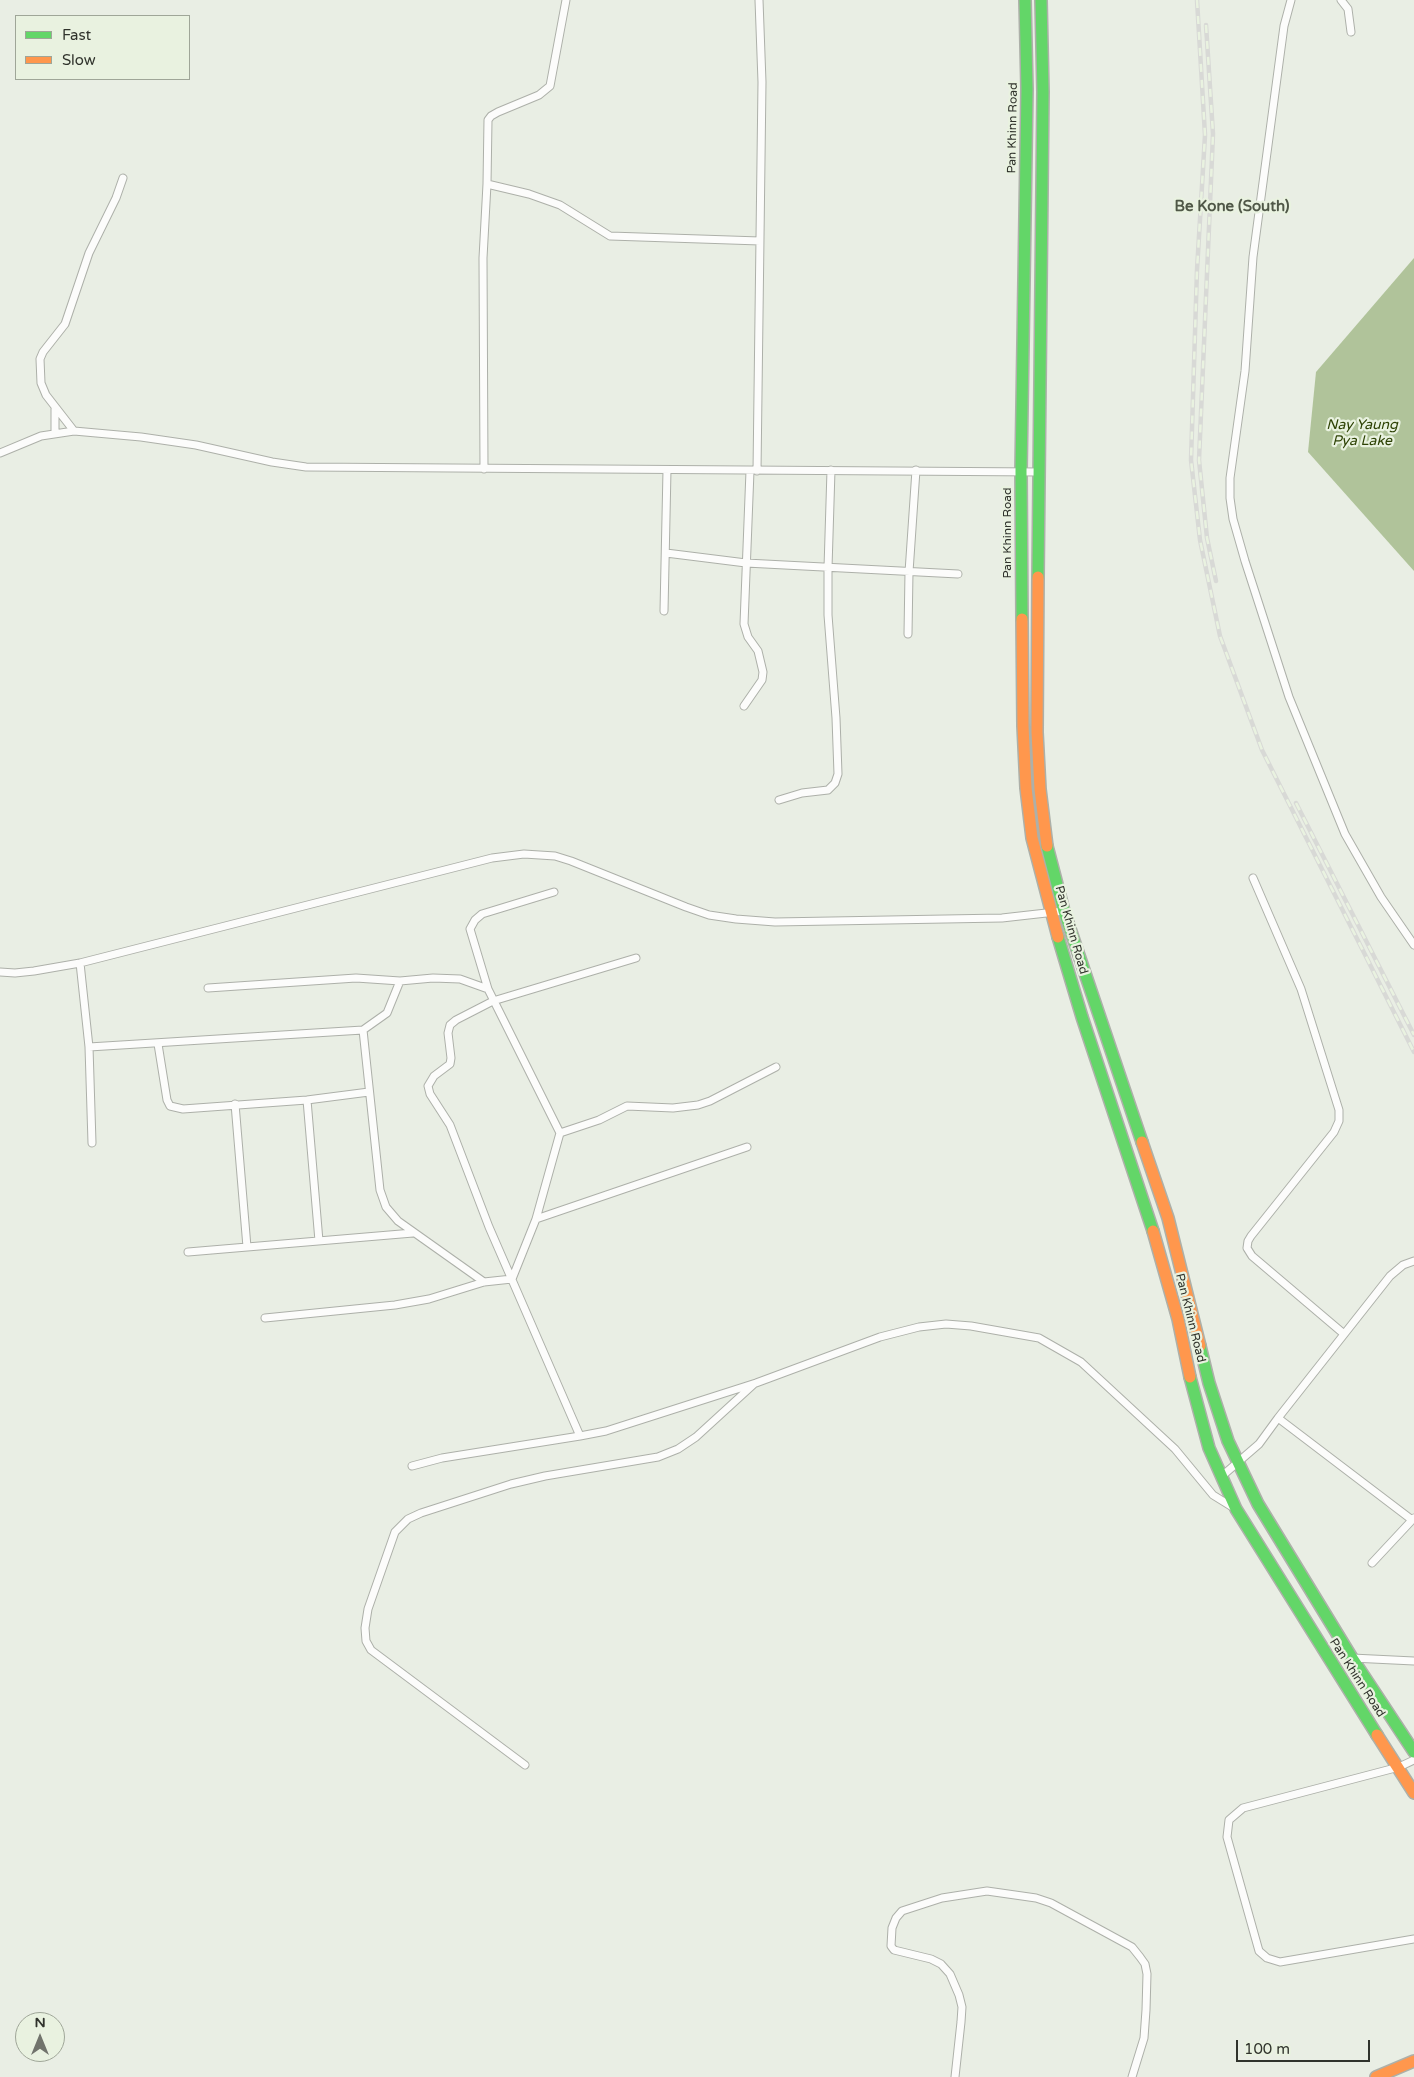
<!DOCTYPE html>
<html>
<head>
<meta charset="utf-8">
<style>
  body { margin:0 }
  #map { position:relative; width:1414px; height:2077px; overflow:hidden; background:#e9eee4; font-family:"Varela Round",sans-serif }
  canvas { display:block }
  .legend { position:absolute; left:15px; top:15px; width:175px; height:65px; box-sizing:border-box; background:#e9f2e0; border:1px solid #9fa698; margin:0; padding:6px 9px; list-style:none; font-size:15px; color:#30332c }
  .legend li { display:flex; align-items:center; gap:10px; height:25px }
  .legend b { width:25px; border:1px solid #9fa698 }
  .north { position:absolute; left:15px; top:2012px; width:50px; height:50px; box-sizing:border-box; background:#e9f2e0; border:1px solid #9fa698; border-radius:50%; rotate:0deg; font-size:14px; font-weight:700; line-height:20px; text-align:center; color:#30332c }
  .north::after { content:''; display:block; margin:auto; width:18px; height:22px; background:#71746c; clip-path:polygon(50% 0,100% 100%,50% 72%,0 100%) }
  .scale { position:absolute; left:1236px; top:2040px; width:134px; height:22px; box-sizing:border-box; border:2px solid #30332c; border-top:0; padding-left:6px; font-size:15px; line-height:18px; white-space:nowrap; color:#30332c; -webkit-text-stroke:4px #e9f2e0; paint-order:stroke }
</style>
</head>
<body>
<div id="map">
<canvas width="1414" height="2077"></canvas>
<ul class="legend">
<li><b style="height:6px;background:#63d668"></b>Fast</li>
<li><b style="height:6px;background:#ff974d"></b>Slow</li>
</ul>
<div class="north">N</div>
<div class="scale">100 m</div>
</div>
<script>
const context = document.querySelector('canvas').getContext('2d');
context.lineJoin = 'round';
function fill(path, color) { context.fillStyle = color; context.fill(path, 'evenodd'); }
const shape = rows => new Path2D(rows.map(r => 'M' + r).join(''));
function strokePath(path, color, width, dash) { context.strokeStyle = color; context.lineWidth = width; context.lineCap = dash ? 'butt' : 'round'; context.setLineDash(dash || []); context.stroke(path); }
function write(font, color, halo, rows, align = 'center') {
  context.font = font + ' "Varela Round",sans-serif'; context.lineWidth = 4.5; context.setLineDash([]); context.textBaseline = 'middle'; context.strokeStyle = halo; context.fillStyle = color; for (const [text, x, y, turn = 0] of rows) {
    context.save(); context.translate(x, y); context.rotate((+turn || 0) * Math.PI / 180); context.textAlign = isNaN(turn) ? turn : align; if (halo) context.strokeText(text, 0, 0); context.fillText(text, 0, 0); context.restore();
  }
}
fill(shape([
  [1414,258,1414,571,1308,452,1316,372]
]), '#b0c39a');
const street = shape([
  [566,0,550,86,539,95,498,112,491,116,488,120,487,184,529,194,560,205,610,236,760,241],
  [1291,0,1284,26,1253,257,1245,371,1230,478,1230,498,1233,519,1245,561,1289,697,1345,834,1381,897,1414,945],
  [1341,0,1348,9,1351,32],
  [55,409,55,433],
  [74,431,46,395,41,383,40,359,43,352,65,324,89,253,116,198,123,178],
  [0,453,41,436,74,431,141,437,196,445,272,462,306,467,1040,472],
  [484,469,483,258,487,184],
  [757,471,762,82,759,0],
  [666,553,746,563,958,574],
  [664,611,667,470],
  [908,634,909,572,916,470],
  [744,706,762,680,763,672,758,651,748,637,744,624,750,471],
  [779,800,802,793,828,790,835,783,838,774,836,718,828,615,828,568,831,470],
  [1253,878,1301,989,1339,1110,1339,1121,1334,1132,1251,1236,1248,1241,1247,1248,1252,1256,1344,1334],
  [80,963,89,1047,92,1143],
  [0,972,15,973,34,971,80,963,492,858,524,854,555,856,571,861,686,907,709,915,736,919,775,922,1002,918,1064,911],
  [400,981,387,1013,363,1030,380,1190,386,1207,398,1221,484,1282],
  [208,988,356,978,400,981,433,978,460,979,488,989],
  [158,1044,167,1100,170,1106,183,1109,307,1100,369,1092],
  [89,1047,363,1030],
  [307,1100,319,1241],
  [235,1104,247,1247],
  [560,1133,599,1120,627,1106,673,1108,698,1105,710,1101,776,1067],
  [536,1219,747,1147],
  [188,1252,413,1233],
  [265,1318,395,1305,429,1299,484,1282,512,1279,536,1219,560,1133,488,989,470,929,475,920,482,914,554,892],
  [1278,1418,1412,1520],
  [580,1436,489,1227,450,1125,430,1094,428,1086,434,1076,450,1064,451,1058,448,1033,450,1025,456,1020,493,1001,636,958],
  [412,1466,442,1458,580,1436,606,1431,756,1383,880,1337,919,1327,946,1324,971,1326,1039,1338,1081,1362,1175,1449,1213,1495,1234,1508],
  [1222,1476,1259,1444,1278,1418,1390,1276,1403,1265,1414,1261],
  [1372,1563,1414,1518],
  [1352,1658,1414,1661],
  [1414,1760,1399,1767,1243,1808,1229,1820,1227,1837,1259,1951,1267,1958,1280,1962,1414,1939],
  [525,1765,371,1650,366,1641,365,1628,368,1609,395,1532,408,1519,421,1513,511,1484,545,1476,658,1457,678,1449,696,1437,754,1384],
  [955,2077,961,2022,962,2007,959,1995,950,1974,941,1964,931,1959,894,1950,891,1946,892,1928,896,1918,902,1911,942,1898,987,1891,1036,1898,1051,1903,1132,1947,1140,1957,1145,1964,1147,1974,1146,2010,1144,2038,1132,2077]
]);
const fast = shape([
  [1038,577,1043,92,1041,0],
  [1022,619,1021,471,1027,89,1025,0],
  [1047,846,1064,911,1142,1142],
  [1058,937,1082,1017,1153,1231],
  [1200,1346,1209,1383,1228,1441,1258,1504,1352,1658,1414,1752],
  [1190,1377,1209,1448,1236,1509,1377,1735]
]);
const slow = shape([
  [1038,577,1037,732,1040,789,1047,846],
  [1022,619,1023,726,1026,788,1032,838,1058,937],
  [1142,1142,1168,1218,1200,1346],
  [1153,1231,1178,1319,1190,1377],
  [1377,1735,1414,1793],
  [1376,2077,1414,2061]
]);
strokePath(street, '#adb0a9', 9);
strokePath(fast, '#adb0a9', 14);
strokePath(slow, '#adb0a9', 14);
strokePath(street, '#fcfcfb', 7);
strokePath(fast, '#63d668', 11);
strokePath(slow, '#ff974d', 11);
const rail = shape([
  [1197,0,1205,135,1197,270,1191,460,1200,540,1220,636,1262,750,1414,1052],
  [1206,25,1213,134,1199,460,1207,538,1216,581],
  [1296,803,1414,1035]
]);
strokePath(rail, '#d8d9d6', 4.5);
strokePath(rail, '#e9f2e0', 2.5, [8]);
write('12px', '#30332c', '#e9f2e0', [
  ["Pan Khinn Road",1013,128,-89],
  ["Pan Khinn Road",1008,533,-90],
  ["Pan Khinn Road",1071,930,74],
  ["Pan Khinn Road",1190,1318,76],
  ["Pan Khinn Road",1357,1678,57]
]);
write('italic 14px', '#2d4204', '#e9f2e0', [
  ["Nay Yaung",1362,425],
  ["Pya Lake",1362,441]
]);
write('bold 15px', '#4f5747', '#e9f2e0', [
  ["Be Kone (South)",1232,207]
]);
</script>
</body>
</html>
